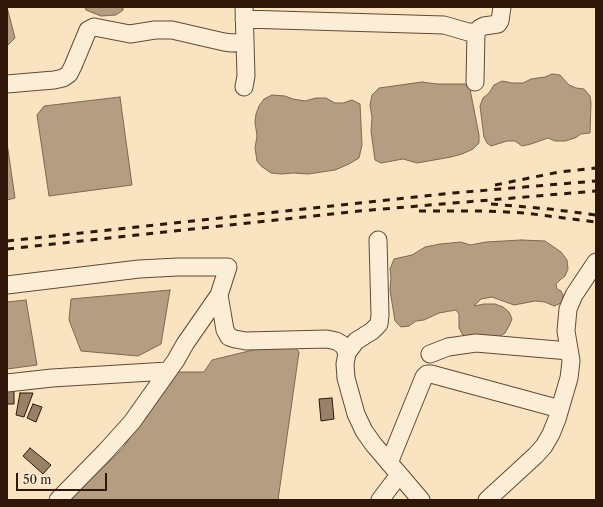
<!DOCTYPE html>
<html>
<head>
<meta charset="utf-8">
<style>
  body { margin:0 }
  #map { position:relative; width:603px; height:507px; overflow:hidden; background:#fae3c0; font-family:"Libre Caslon Text",serif }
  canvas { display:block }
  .frame { position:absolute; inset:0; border:8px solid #2f1608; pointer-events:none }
  .scale { position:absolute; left:16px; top:473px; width:91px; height:18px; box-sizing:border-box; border:2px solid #2f1608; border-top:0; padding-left:5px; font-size:12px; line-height:14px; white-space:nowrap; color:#2f1608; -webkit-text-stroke:3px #fcedd6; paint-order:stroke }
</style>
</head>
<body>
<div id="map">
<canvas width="603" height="507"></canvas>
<div class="frame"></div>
<div class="scale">50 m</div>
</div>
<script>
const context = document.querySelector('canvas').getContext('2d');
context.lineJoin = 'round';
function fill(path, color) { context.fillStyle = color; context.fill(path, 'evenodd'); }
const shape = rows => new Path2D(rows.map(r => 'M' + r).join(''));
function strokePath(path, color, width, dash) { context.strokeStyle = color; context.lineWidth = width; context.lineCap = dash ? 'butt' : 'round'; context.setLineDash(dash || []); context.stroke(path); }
const water = shape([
  [7,7,15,38,7,46,7,7],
  [85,7,123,7,123,10,116,15,101,16,86,10,85,7],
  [552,74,560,75,569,85,576,88,584,89,590,96,591,103,590,133,581,134,575,138,565,141,555,141,548,138,531,144,522,146,515,141,507,141,491,146,487,143,484,137,480,106,483,98,489,93,494,85,502,81,512,83,523,83,531,79,545,77,552,74],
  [422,82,437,84,469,84,479,135,479,143,473,149,462,154,451,157,417,163,403,159,381,163,375,160,371,131,372,117,370,105,372,95,379,88,422,82],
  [272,95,285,96,293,99,305,101,316,98,326,98,335,103,343,103,352,100,360,104,362,145,359,158,349,164,335,170,308,174,293,173,281,174,271,173,261,166,257,161,255,148,257,136,255,122,256,114,259,106,264,99,272,95],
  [120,97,132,185,49,196,37,115,44,106,120,97],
  [7,143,15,198,7,200,7,143],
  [521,240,545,241,561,252,567,260,568,269,565,276,560,280,556,284,557,289,561,291,563,295,563,300,559,304,554,306,545,302,535,301,514,305,492,297,481,299,474,306,484,304,495,304,503,307,509,312,512,319,509,326,505,333,497,338,471,339,463,335,459,328,459,314,456,310,439,313,424,320,416,321,409,326,401,327,395,321,390,290,391,277,390,269,394,259,412,255,425,247,440,244,461,242,470,245,486,242,521,240],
  [170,290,161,344,138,356,81,351,69,320,71,299,170,290],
  [26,300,37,365,7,369,7,302,26,300],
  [290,341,299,352,278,500,69,500,123,448,174,372,204,372,212,360,290,341]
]);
fill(water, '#b59d81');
strokePath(water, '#7f6751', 1);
const building = shape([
  [7,389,14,389,14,404,7,404,7,389],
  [20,393,33,393,24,417,16,415,20,393],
  [332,398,334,419,321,421,319,399,332,398],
  [33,404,42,407,36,422,27,418,33,404],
  [30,448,51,465,43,474,23,456,30,448]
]);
fill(building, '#998168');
strokePath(building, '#2f1608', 1);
const minor = shape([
  [244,7,246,76,244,87],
  [244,19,444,25,468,32,476,32],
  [475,82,476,32,480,28,484,26,498,24,500,21,502,7],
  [7,84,54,80,63,78,69,74,73,66,88,30,94,27,130,34,155,30,172,30,224,42,232,43,245,42],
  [378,240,380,315,379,324,372,331,356,341,347,353,345,364,346,378,356,414,364,431,374,445,421,500],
  [7,285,139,269,178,267,228,267,219,295,185,344,176,360,132,422,105,452,58,500],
  [219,295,225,330,229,337,235,339,246,341,327,339,336,341,343,345,347,353],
  [430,354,448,347,476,343,569,351],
  [7,383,52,378,168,371],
  [389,463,424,377,427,374,431,374,560,409],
  [380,500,399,475],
  [487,500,536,455,544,446,551,434,557,419,569,378,571,361,566,331,568,309,574,295,596,262]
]);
strokePath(minor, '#624936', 19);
strokePath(minor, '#fcedd6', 17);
strokePath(shape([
  [495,185,559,172,596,168],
  [491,204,550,209,596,215],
  [419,211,486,211,525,213,596,222],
  [7,241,453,193,596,181],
  [7,249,359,211,596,191]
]), '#2f1608', 3, [7, 7]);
</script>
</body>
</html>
